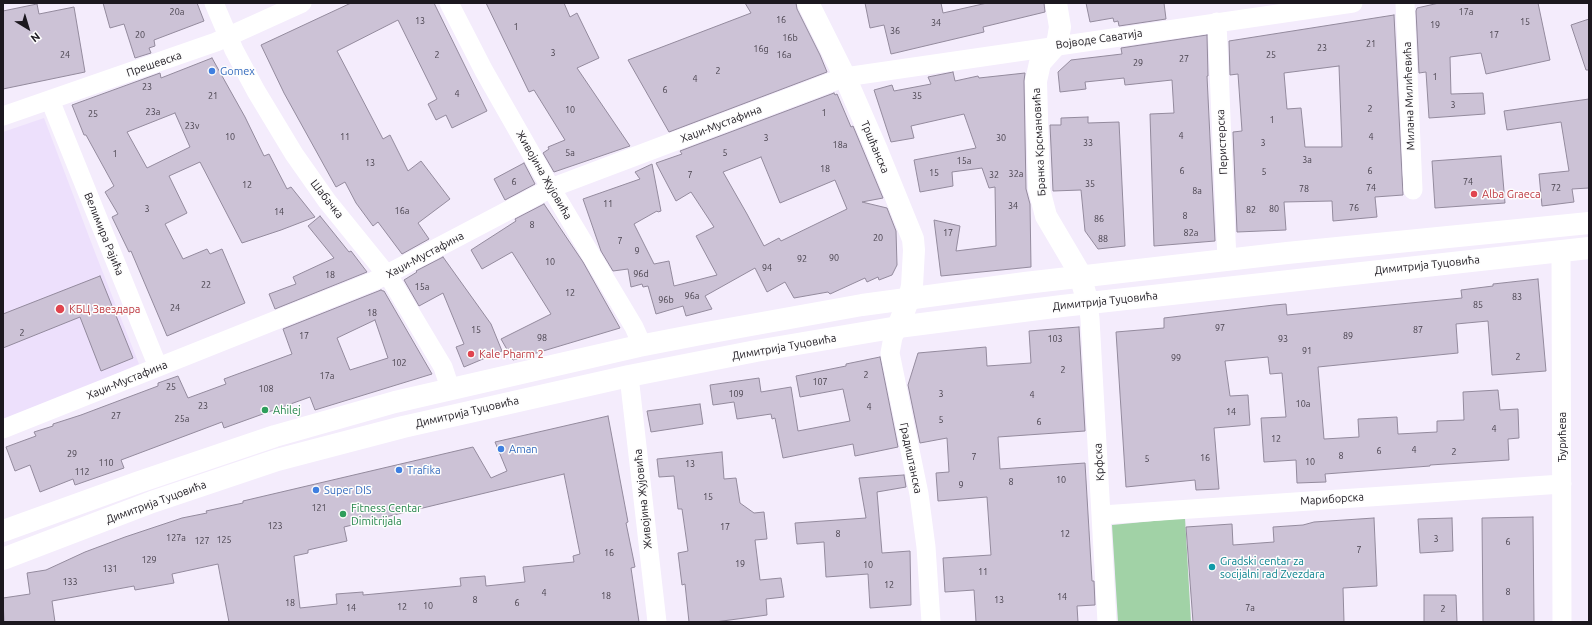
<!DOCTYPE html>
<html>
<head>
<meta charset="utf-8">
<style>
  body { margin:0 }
  #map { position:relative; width:1592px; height:625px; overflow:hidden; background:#f4ecfc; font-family:Ubuntu,sans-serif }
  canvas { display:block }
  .frame { position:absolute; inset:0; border:4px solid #1c181f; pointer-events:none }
  .north { position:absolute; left:8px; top:8px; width:40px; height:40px; -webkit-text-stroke:3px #fdfdfd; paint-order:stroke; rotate:142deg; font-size:11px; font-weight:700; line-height:16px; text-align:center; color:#1c181f }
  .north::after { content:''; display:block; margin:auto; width:14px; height:18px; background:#1c181f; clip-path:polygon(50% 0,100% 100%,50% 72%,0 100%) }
</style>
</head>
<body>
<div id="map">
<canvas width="1592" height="625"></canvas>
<div class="frame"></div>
<div class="north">N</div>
</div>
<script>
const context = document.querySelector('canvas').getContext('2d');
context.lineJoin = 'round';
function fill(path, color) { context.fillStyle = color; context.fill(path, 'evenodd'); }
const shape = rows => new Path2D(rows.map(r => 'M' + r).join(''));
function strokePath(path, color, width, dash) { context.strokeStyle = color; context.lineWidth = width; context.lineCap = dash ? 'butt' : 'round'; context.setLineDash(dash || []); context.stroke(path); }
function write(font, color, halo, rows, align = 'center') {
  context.font = font + ' Ubuntu,sans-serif'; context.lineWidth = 3; context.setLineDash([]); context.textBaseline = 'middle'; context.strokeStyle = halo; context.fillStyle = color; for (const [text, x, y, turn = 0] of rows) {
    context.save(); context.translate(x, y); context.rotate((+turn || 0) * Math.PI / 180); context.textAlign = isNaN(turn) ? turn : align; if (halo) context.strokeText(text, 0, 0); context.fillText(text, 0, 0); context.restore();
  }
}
fill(shape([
  [44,118,96,255,139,364,82,389,3,420,3,132]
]), '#ede0fc');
fill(shape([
  [1185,518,1191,622,1118,622,1112,525]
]), '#a1d2a6');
const building = shape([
  [103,3,197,3,204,21,154,40,155,46,149,48,151,53,135,58,124,24,110,28,103,3],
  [351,3,434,3,487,111,452,128,446,115,436,120,428,104,437,99,398,20,337,51,383,139,390,135,408,171,421,161,450,199,418,223,429,239,402,254,378,222,373,226,356,203,345,182,336,187,284,93,261,45,351,3],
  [486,3,564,3,570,17,577,13,599,58,577,68,630,146,554,172,543,153,549,149,548,147,565,140,534,90,529,92,486,3],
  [745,3,796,3,797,9,820,55,827,72,669,132,628,60,751,13,745,3],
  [865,3,941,3,943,13,987,3,1044,3,1045,12,983,27,984,32,891,54,884,25,870,28,865,3],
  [1086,3,1164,3,1166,19,1119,26,1118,21,1114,22,1113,18,1090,22,1086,3],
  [1439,3,1538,3,1550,60,1486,74,1481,53,1450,57,1451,94,1483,93,1485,114,1429,118,1426,72,1419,73,1416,11,1417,8,1439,3],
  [37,4,39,14,74,7,85,72,3,89,3,11,37,4],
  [1394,15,1403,195,1375,197,1377,217,1333,221,1332,201,1284,202,1286,230,1237,232,1233,132,1242,131,1238,74,1230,75,1229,41,1394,15],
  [1339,66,1342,147,1305,147,1301,108,1287,109,1284,73,1339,66],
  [1589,19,1589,70,1586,70,1571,25,1589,19],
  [1207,35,1208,76,1207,76,1215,241,1154,246,1150,114,1174,113,1172,80,1125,85,1124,78,1085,82,1086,89,1060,92,1058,72,1071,60,1122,54,1121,48,1207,35],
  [212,58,245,117,264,156,269,154,287,189,291,187,315,217,281,230,242,243,200,162,169,176,187,213,165,224,183,259,207,249,210,254,222,249,245,303,167,336,131,251,129,252,112,217,118,214,105,192,114,186,86,135,84,135,72,105,160,73,161,78,212,58],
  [175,113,190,147,147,168,127,132,175,113],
  [953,72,955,81,978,76,979,78,1025,73,1024,81,1026,189,1030,204,1031,267,941,276,934,220,960,226,956,251,996,246,995,187,989,188,982,168,952,172,953,186,920,192,914,160,976,148,964,114,911,126,914,138,891,142,874,90,892,85,894,91,931,84,928,77,953,72],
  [834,93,835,95,837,94,851,127,853,126,883,198,862,202,887,208,896,231,897,265,892,275,879,280,878,277,867,282,865,278,830,294,828,292,794,298,785,282,767,292,755,268,705,296,712,309,686,316,683,306,656,314,648,286,643,287,642,284,631,287,628,269,613,271,601,251,583,199,640,179,635,172,652,164,661,211,658,212,657,211,634,224,654,264,669,261,674,286,717,275,696,236,714,227,691,192,676,201,656,163,682,154,680,151,834,93],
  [761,157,780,203,835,180,847,209,781,241,779,238,764,246,747,214,723,172,761,157],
  [1589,99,1589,188,1572,189,1574,202,1542,206,1539,174,1569,171,1561,122,1507,130,1504,111,1589,99],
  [1088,117,1088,123,1119,122,1125,246,1098,249,1085,231,1081,190,1053,191,1050,125,1061,125,1061,118,1088,117],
  [1501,156,1505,203,1435,208,1432,161,1501,156],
  [524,163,535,184,505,200,494,179,524,163],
  [544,204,583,262,620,328,513,360,501,339,551,314,512,252,482,269,471,250,516,221,515,219,544,204],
  [320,216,349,252,351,251,367,272,275,309,269,294,296,284,293,277,334,258,308,226,320,216],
  [443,257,491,324,502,351,464,367,456,347,464,344,443,293,419,306,404,280,417,272,416,271,443,257],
  [100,276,133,358,101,371,80,317,3,348,3,314,100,276],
  [1538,279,1546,371,1492,375,1488,321,1456,324,1458,353,1318,367,1324,439,1359,437,1358,419,1397,417,1398,434,1437,432,1437,421,1464,420,1463,392,1498,390,1500,410,1518,409,1519,438,1508,439,1509,460,1430,465,1430,466,1325,474,1326,482,1297,483,1296,460,1264,462,1261,418,1286,417,1282,373,1270,374,1268,357,1225,361,1230,396,1248,395,1250,425,1214,428,1219,489,1196,490,1195,480,1126,487,1116,332,1164,328,1164,318,1274,305,1286,304,1287,315,1462,298,1461,290,1493,286,1493,284,1538,279],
  [381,290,383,291,384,291,432,374,315,410,310,397,224,428,222,422,121,460,124,468,75,485,73,479,40,492,30,465,15,471,6,447,36,436,34,432,53,426,53,424,81,415,158,386,158,383,178,376,188,398,226,384,224,379,292,354,283,329,381,290],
  [375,320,388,358,350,370,337,338,375,320],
  [1079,327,1085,431,998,437,1000,469,1085,463,1092,581,1094,581,1095,605,1077,606,1078,622,976,622,974,590,945,592,943,558,991,555,987,497,938,501,936,473,949,472,947,438,920,443,908,385,918,353,986,347,987,366,1031,363,1029,331,1079,327],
  [880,357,898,447,855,456,853,444,783,458,775,418,772,419,771,414,737,419,734,402,713,405,710,385,759,378,761,392,791,387,798,431,850,421,843,389,800,397,796,376,846,366,846,364,880,357],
  [700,404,703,424,651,432,647,411,700,404],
  [608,416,628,522,626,523,635,567,631,568,639,622,229,622,218,564,172,574,174,583,135,590,134,586,52,601,55,622,4,622,3,598,30,594,27,573,46,570,85,552,125,537,182,518,207,513,206,511,243,503,243,501,473,447,491,478,507,471,495,442,608,416],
  [564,474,580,554,573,556,574,562,523,567,525,582,486,586,485,576,460,578,461,586,363,595,363,592,336,594,337,604,300,608,294,556,308,553,308,550,347,541,344,527,564,474],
  [722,452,724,479,736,478,740,503,754,513,764,512,767,539,755,540,760,580,781,578,784,597,766,599,767,615,715,622,689,622,685,584,682,585,678,553,688,551,682,509,678,509,674,476,659,477,657,459,722,452],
  [904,475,906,487,877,492,882,553,910,551,911,605,870,608,868,574,826,577,824,542,797,544,795,523,866,518,859,478,904,475],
  [1533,517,1534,622,1483,622,1482,518,1533,517],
  [1374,518,1377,586,1343,588,1344,622,1193,622,1186,527,1232,524,1233,545,1274,542,1273,527,1303,525,1314,522,1374,518],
  [1452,518,1453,551,1420,553,1418,519,1452,518],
  [1424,595,1456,595,1457,622,1424,622,1424,595]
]);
fill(building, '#ccc2d6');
strokePath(building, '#938a9d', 1);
strokePath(shape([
  [214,3,234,50,256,91,294,154,327,201,391,280,443,367,450,388],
  [449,3,484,71,545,178,634,327,638,336,639,346],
  [1405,3,1413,190],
  [1217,22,1227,261],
  [50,100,158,367],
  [3,116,216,42,302,3],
  [1561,251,1562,622],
  [1088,303,1090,319,1107,622],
  [898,327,893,337,890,353,919,494,926,547,931,622],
  [629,376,657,622],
  [3,429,374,281,551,188,845,77,1353,3],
  [1102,515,1562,484]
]), '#fff', 19);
strokePath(shape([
  [808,3,845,77,876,148,913,239,914,250,912,286,909,298,898,327],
  [1056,3,1060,27,1058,39,1056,45,1040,63,1036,81,1039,189,1046,216,1079,272,1088,303]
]), '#fff', 22);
strokePath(shape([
  [3,531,139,482,275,436,395,402,639,346,701,334,862,305,1025,283,1287,253,1589,223],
  [3,559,152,502,277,460,403,427,629,376,756,351,898,327,1062,306,1589,248]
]), '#fff', 22);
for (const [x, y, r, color] of [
  [212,71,4,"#3f7fe0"],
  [1474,194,4,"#e0444e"],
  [60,309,5,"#e0444e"],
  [471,354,4,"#e0444e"],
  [265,410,4,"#2e9e5b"],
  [501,449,4,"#3f7fe0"],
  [399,470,4,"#3f7fe0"],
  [316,490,4,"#3f7fe0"],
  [343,514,4,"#2e9e5b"],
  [1212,567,4,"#0f9aa8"]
]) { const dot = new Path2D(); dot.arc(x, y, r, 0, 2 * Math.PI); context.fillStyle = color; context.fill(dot); strokePath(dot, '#fdfdfd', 1.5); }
write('9px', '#48424d', null, [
  ["20a",177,12],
  ["17a",1466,12],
  ["16",781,20],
  ["13",420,21],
  ["15",1525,22],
  ["34",936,23],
  ["19",1435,25],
  ["1",516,27],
  ["36",895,31],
  ["20",140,35],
  ["17",1494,35],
  ["16b",790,38],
  ["21",1371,44],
  ["23",1322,48],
  ["16g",761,49],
  ["3",553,53],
  ["24",65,55],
  ["2",437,55],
  ["16a",784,55],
  ["25",1271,55],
  ["27",1184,59],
  ["29",1138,63],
  ["2",718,71],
  ["1",1435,77],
  ["4",695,79],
  ["23",147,87],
  ["6",665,90],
  ["4",457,94],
  ["21",213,96],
  ["35",917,96],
  ["3",1453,105],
  ["2",1370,109],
  ["10",570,110],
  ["23a",153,112],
  ["1",824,113],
  ["25",93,114],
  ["1",1272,120],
  ["23v",192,126],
  ["4",1181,136],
  ["10",230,137],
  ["11",345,137],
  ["4",1371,137],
  ["3",766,138],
  ["30",1001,138],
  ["33",1088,143],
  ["3",1263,143],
  ["18a",840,145],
  ["5a",570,153],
  ["5",725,153],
  ["1",115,154],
  ["3a",1307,160],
  ["15a",964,161],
  ["13",370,163],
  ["18",825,169],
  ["6",1182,171],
  ["6",1370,171],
  ["5",1264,172],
  ["15",934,173],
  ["32a",1016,174],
  ["7",690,175],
  ["32",994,175],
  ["6",514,182],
  ["74",1468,182],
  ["35",1090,184],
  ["12",247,185],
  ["74",1371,188],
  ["72",1556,188],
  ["78",1304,189],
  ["8a",1197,191],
  ["11",608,204],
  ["34",1013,206],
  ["76",1354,208],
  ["3",147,209],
  ["80",1274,209],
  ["82",1251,210],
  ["16a",402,211],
  ["14",279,212],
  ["8",1185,216],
  ["86",1099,219],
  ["8",532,225],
  ["17",948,233],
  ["82a",1191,233],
  ["20",878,238],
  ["88",1103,239],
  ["7",620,241],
  ["9",637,251],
  ["90",834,258],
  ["92",802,259],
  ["10",550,262],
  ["94",767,268],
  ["96d",641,274],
  ["18",330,275],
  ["22",206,285],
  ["15a",422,287],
  ["12",570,293],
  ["96a",692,296],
  ["83",1517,297],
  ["96b",666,300],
  ["85",1478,305],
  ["24",175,308],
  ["18",372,313],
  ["97",1220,328],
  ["15",476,330],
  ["87",1418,330],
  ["2",22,333],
  ["17",304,336],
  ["89",1348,336],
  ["98",542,338],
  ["103",1055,339],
  ["93",1283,339],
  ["91",1307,351],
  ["2",1518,357],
  ["99",1176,358],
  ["102",399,363],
  ["2",1063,370],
  ["2",866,375],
  ["17a",327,376],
  ["107",820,382],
  ["25",171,387],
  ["108",266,389],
  ["109",736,394],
  ["3",941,394],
  ["4",1032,395],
  ["10a",1303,404],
  ["23",203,406],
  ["4",869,407],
  ["14",1231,412],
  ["27",116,416],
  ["25a",182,419],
  ["5",941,420],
  ["6",1039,422],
  ["4",1494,429],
  ["12",1276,439],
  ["4",1414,450],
  ["6",1379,451],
  ["2",1454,452],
  ["29",72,454],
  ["8",1341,456],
  ["7",974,457],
  ["16",1205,458],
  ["5",1147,459],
  ["10",1310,462],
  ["110",106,463],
  ["13",690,464],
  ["112",82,472],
  ["10",1061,480],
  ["8",1011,482],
  ["9",961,485],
  ["15",708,497],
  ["121",319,508],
  ["123",275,526],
  ["17",725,527],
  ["8",838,534],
  ["12",1065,534],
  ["127a",176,538],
  ["3",1436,539],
  ["125",224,540],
  ["127",202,541],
  ["6",1508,542],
  ["7",1359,550],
  ["16",609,553],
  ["129",149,560],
  ["19",740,564],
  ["10",868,565],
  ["131",110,569],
  ["11",983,572],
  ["133",70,582],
  ["12",889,585],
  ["8",1508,592],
  ["4",544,593],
  ["18",606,596],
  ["14",1062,597],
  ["8",475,600],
  ["13",999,600],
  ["18",290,603],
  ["6",517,603],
  ["10",428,606],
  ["12",402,607],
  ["14",351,608],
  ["7a",1250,608],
  ["2",1443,609]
]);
write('11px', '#1c181f', '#fdfdfd', [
  ["Војводе Саватија",1099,39,-8],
  ["Прешевска",154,64,-19],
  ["Милана Милићевића",1409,96,-92],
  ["Хаџи-Мустафина",721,124,-21],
  ["Бранка Крсмановића",1039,142,-93],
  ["Перистерска",1222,142,-93],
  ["Тршћанска",875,147,67],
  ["Живојина Жујовића",544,175,60],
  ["Шабачка",327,199,52],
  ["Велимира Рајића",104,234,68],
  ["Хаџи-Мустафина",425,255,-28],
  ["Димитрија Туцовића",1427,265,-6],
  ["Димитрија Туцовића",1105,301,-6],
  ["Димитрија Туцовића",784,347,-10],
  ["Хаџи-Мустафина",127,380,-22],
  ["Димитрија Туцовића",467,412,-13],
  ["Ђурићева",1562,437,-90],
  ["Градиштанска",911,458,78],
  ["Крфска",1099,462,-94],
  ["Живојина Жујовића",643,499,-96],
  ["Мариборска",1332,499,-4],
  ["Димитрија Туцовића",156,502,-20]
]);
write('11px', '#366cbe', '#fdfdfd', [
  ["Gomex",220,71],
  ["Aman",509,449],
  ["Trafika",407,470],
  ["Super DIS",324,490]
], 'left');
write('11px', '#be3a42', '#fdfdfd', [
  ["Alba Graeca",1482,194],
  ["КБЦ Звездара",69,309],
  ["Kale Pharm 2",479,354]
], 'left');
write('11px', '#27864d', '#fdfdfd', [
  ["Ahilej",273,410],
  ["Fitness Centar",351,508],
  ["Dimitrijala",351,521]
], 'left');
write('11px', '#0d838f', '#fdfdfd', [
  ["Gradski centar za",1220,561],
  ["socijalni rad Zvezdara",1220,574]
], 'left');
</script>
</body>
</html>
